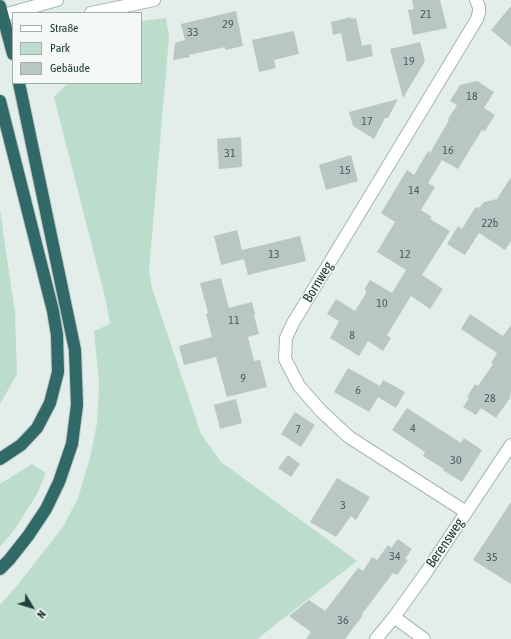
<!DOCTYPE html>
<html>
<head>
<meta charset="utf-8">
<style>
  body { margin:0 }
  #map { position:relative; width:511px; height:639px; overflow:hidden; background:#e3edea; font-family:"Asap Condensed",sans-serif }
  canvas { display:block }
  .legend { position:absolute; left:12px; top:12px; width:130px; height:72px; box-sizing:border-box; background:#f4f9f7; border:1px solid #a0aeac; margin:0; padding:5px 7px; list-style:none; font-size:12px; color:#233d3b }
  .legend li { display:flex; align-items:center; gap:8px; height:20px }
  .legend b { width:20px; border:1px solid #a0aeac }
  .north { position:absolute; left:12px; top:587px; width:40px; height:40px; -webkit-text-stroke:3px #f4f9f7; paint-order:stroke; rotate:128deg; font-size:11px; font-weight:700; line-height:16px; text-align:center; color:#233d3b }
  .north::after { content:''; display:block; margin:auto; width:14px; height:18px; background:#233d3b; clip-path:polygon(50% 0,100% 100%,50% 72%,0 100%) }
</style>
</head>
<body>
<div id="map">
<canvas width="511" height="639"></canvas>
<ul class="legend">
<li><b style="height:5px;background:#fff"></b>Straße</li>
<li><b style="height:11px;background:#bdddcc"></b>Park</li>
<li><b style="height:11px;background:#b8c7c4"></b>Gebäude</li>
</ul>
<div class="north">N</div>
</div>
<script>
const context = document.querySelector('canvas').getContext('2d');
context.lineJoin = 'round';
function fill(path, color) { context.fillStyle = color; context.fill(path, 'evenodd'); }
const shape = rows => new Path2D(rows.map(r => 'M' + r).join(''));
function strokePath(path, color, width, dash) { context.strokeStyle = color; context.lineWidth = width; context.lineCap = dash ? 'butt' : 'round'; context.setLineDash(dash || []); context.stroke(path); }
function write(font, color, halo, rows, align = 'center') {
  context.font = font + ' "Asap Condensed",sans-serif'; context.lineWidth = 3; context.setLineDash([]); context.textBaseline = 'middle'; context.strokeStyle = halo; context.fillStyle = color; for (const [text, x, y, turn = 0] of rows) {
    context.save(); context.translate(x, y); context.rotate((+turn || 0) * Math.PI / 180); context.textAlign = isNaN(turn) ? turn : align; if (halo) context.strokeText(text, 0, 0); context.fillText(text, 0, 0); context.restore();
  }
}
fill(shape([
  [166,18,169,37,149,270,152,288,201,434,221,462,357,561,257,639,0,639,0,605,15,588,63,527,78,498,90,458,97,423,99,384,94,331,110,324,106,301,54,97,68,83,141,83,141,21],
  [0,210,15,313,17,374,0,404],
  [32,464,46,473,36,496,15,529,0,547,0,484]
]), '#bdddcc');
fill(shape([
  [412,0,440,0,447,28,413,35,408,10,414,9],
  [511,6,511,47,491,30],
  [236,11,243,46,225,50,225,47,189,55,190,57,173,60,175,43,185,40,181,24],
  [351,17,351,19,356,18,362,46,371,44,373,56,347,62,341,33,333,35,331,22],
  [294,31,299,54,274,60,276,68,259,72,252,40],
  [420,42,425,61,403,98,390,49],
  [477,81,494,92,484,108,495,115,485,131,482,130,458,169,442,160,428,183,435,187,421,210,432,217,430,219,450,231,422,275,443,289,430,309,411,296,387,335,391,338,383,351,368,341,359,356,330,338,339,321,327,314,336,299,355,311,366,293,365,288,370,280,392,293,406,270,377,252,395,222,381,213,407,170,414,175,428,151,430,153,449,120,448,119,457,105,450,101,460,85],
  [398,99,388,118,385,118,374,139,353,126,349,112],
  [241,137,242,167,219,169,217,139],
  [351,155,358,181,326,190,319,165],
  [511,177,511,241,505,250,479,233,465,255,447,244,458,226,462,229,475,208,480,207,484,202,497,199],
  [237,230,242,250,300,236,306,261,248,275,244,259,221,265,214,236],
  [221,278,229,308,252,302,255,314,254,315,259,334,248,337,254,361,260,360,267,387,227,397,216,357,184,365,179,346,212,337,206,314,208,313,200,283],
  [470,314,503,336,511,325,511,390,510,398,496,418,481,408,476,415,463,407,469,398,467,397,475,384,478,386,493,364,491,363,497,353,461,329],
  [348,368,380,386,383,380,405,392,396,408,378,397,369,412,334,392],
  [236,399,242,423,220,429,214,405],
  [407,408,461,443,464,438,482,450,462,482,443,470,444,469,423,456,425,452,392,430],
  [295,412,315,425,301,447,281,434],
  [288,455,300,464,291,477,278,468],
  [337,478,370,497,356,520,351,516,336,537,310,522],
  [511,502,511,584,473,560],
  [398,539,412,549,405,559,408,560,397,575,393,573,362,614,363,615,345,639,306,639,311,632,289,616,309,600,325,611,358,568,363,571,372,557,377,560,388,545,391,548]
]), '#b8c7c4');
const street = shape([
  [91,13,154,0],
  [466,512,349,437,321,411,299,386,285,359,286,338,293,323,477,19,479,12,479,7,476,0],
  [394,617,424,639],
  [376,639,394,617,425,574,511,445]
]);
const secondary = shape([
  [0,16,57,0]
]);
const highway = shape([
  [0,6,13,54],
  [0,101,53,311,57,335,58,372,50,403,37,428,21,445,0,459],
  [0,569,9,560,28,536,46,509,59,482,72,444,77,405,75,350,19,83]
]);
strokePath(street, '#a6b5b2', 14);
strokePath(secondary, '#a2b8b4', 14);
strokePath(highway, '#c1c9c8', 14);
strokePath(street, '#fff', 12);
strokePath(secondary, '#fff', 12);
strokePath(highway, '#306968', 12);
write('12px', '#48605d', null, [
  ["21",426,14],
  ["29",228,24],
  ["33",193,32],
  ["19",409,61],
  ["18",472,96],
  ["17",367,121],
  ["16",448,150],
  ["31",230,153],
  ["15",345,170],
  ["14",414,190],
  ["22b",490,223],
  ["13",274,254],
  ["12",405,254],
  ["10",382,303],
  ["11",234,320],
  ["8",352,335],
  ["9",243,378],
  ["6",358,390],
  ["28",490,398],
  ["4",413,428],
  ["7",298,429],
  ["30",456,460],
  ["3",343,505],
  ["34",395,556],
  ["35",492,557],
  ["36",343,620]
]);
write('14px', '#233d3b', '#f4f9f7', [
  ["Bornweg",318,282,-59],
  ["Berensweg",445,543,-56]
]);
</script>
</body>
</html>
